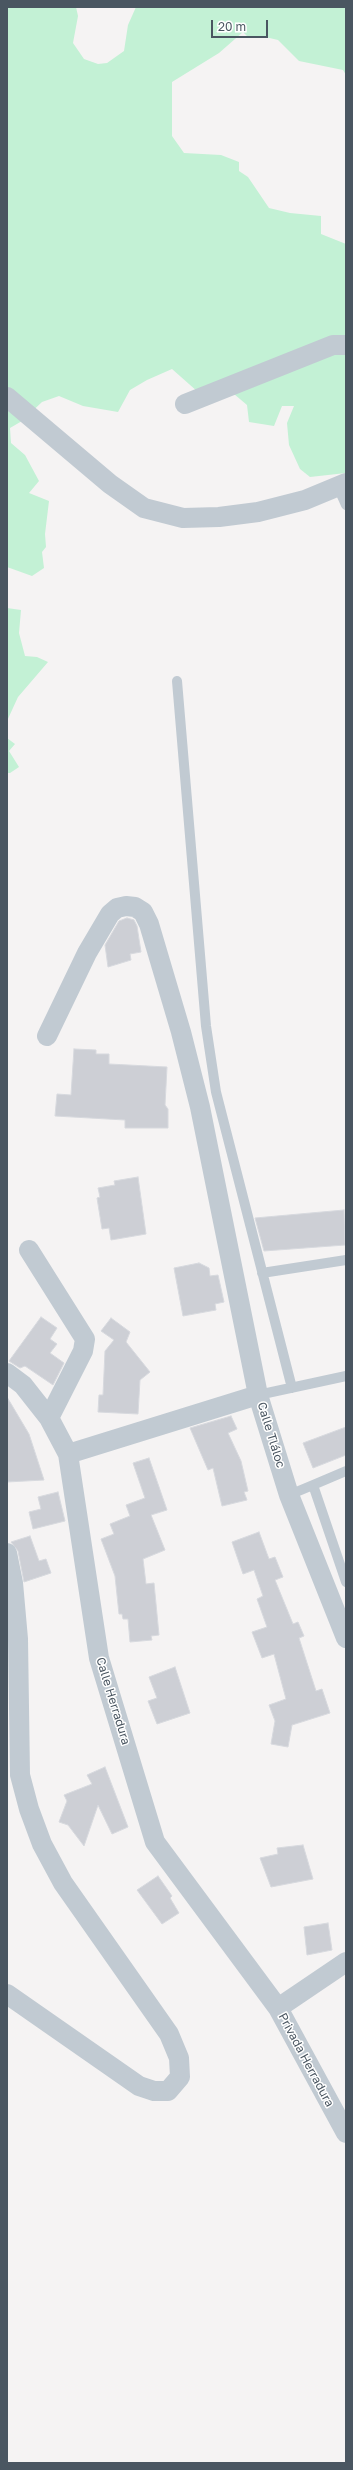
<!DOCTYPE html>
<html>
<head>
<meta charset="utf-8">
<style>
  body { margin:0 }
  #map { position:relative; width:353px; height:2470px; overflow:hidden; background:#f5f3f3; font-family:"Golos Text",sans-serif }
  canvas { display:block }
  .frame { position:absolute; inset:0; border:8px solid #4a5661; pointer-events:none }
  .scale { position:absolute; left:211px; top:20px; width:57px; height:18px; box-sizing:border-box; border:2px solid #4a5661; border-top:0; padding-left:5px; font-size:12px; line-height:14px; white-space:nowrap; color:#4a5661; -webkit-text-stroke:3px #fff; paint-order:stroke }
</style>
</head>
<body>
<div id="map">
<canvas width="353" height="2470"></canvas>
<div class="frame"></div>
<div class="scale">20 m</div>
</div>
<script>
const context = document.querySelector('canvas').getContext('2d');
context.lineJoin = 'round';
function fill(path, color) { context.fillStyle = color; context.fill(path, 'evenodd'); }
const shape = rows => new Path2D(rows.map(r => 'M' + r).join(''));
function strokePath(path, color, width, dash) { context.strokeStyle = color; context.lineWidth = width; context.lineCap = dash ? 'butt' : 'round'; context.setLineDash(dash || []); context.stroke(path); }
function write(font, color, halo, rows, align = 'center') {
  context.font = font + ' "Golos Text",sans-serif'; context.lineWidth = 3; context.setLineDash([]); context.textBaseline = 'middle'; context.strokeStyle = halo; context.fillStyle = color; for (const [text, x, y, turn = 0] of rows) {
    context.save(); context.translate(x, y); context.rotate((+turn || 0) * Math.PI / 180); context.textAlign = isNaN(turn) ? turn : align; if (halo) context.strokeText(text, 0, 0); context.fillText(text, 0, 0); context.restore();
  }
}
fill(shape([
  [7,7,76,7,78,16,73,43,84,59,98,64,107,63,124,51,128,25,136,7,346,7,346,75,343,70,299,61,278,40,261,36,249,38,243,32,219,53,172,82,172,136,184,153,221,155,239,162,239,171,248,177,269,208,290,213,321,216,321,234,346,244,346,473,310,477,300,469,289,445,287,423,294,406,282,406,274,426,249,422,247,405,234,394,198,392,172,369,147,380,130,390,118,412,83,406,59,396,42,402,22,421,10,428,11,443,25,455,39,481,29,493,49,501,45,534,46,547,42,552,44,568,32,576,7,567],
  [7,608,21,610,19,633,25,656,37,657,48,662,18,697,7,721],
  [7,738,15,744,9,751,19,767,10,773,7,773]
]), '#c3f1d5');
const building = shape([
  [127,918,134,920,137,926,141,952,130,954,131,960,108,967,105,945,119,921,127,918],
  [74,1049,96,1050,96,1054,109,1054,109,1064,167,1067,165,1105,168,1109,168,1128,125,1128,125,1120,55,1116,57,1094,71,1095,74,1049],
  [138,1177,146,1234,111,1240,109,1228,102,1229,97,1198,100,1197,98,1188,115,1185,114,1181,138,1177],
  [344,1210,345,1245,264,1251,255,1218,344,1210],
  [199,1263,209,1268,210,1276,218,1275,224,1302,215,1304,216,1310,183,1316,174,1268,199,1263],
  [41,1317,57,1328,50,1339,57,1344,50,1353,64,1363,53,1385,25,1366,20,1368,9,1361,41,1317],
  [111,1318,130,1332,126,1342,150,1372,140,1380,138,1414,98,1412,99,1395,103,1395,105,1351,114,1340,101,1331,111,1318],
  [7,1397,29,1434,44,1480,7,1482,7,1397],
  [231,1416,237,1429,228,1433,241,1461,248,1491,244,1492,247,1500,222,1506,213,1468,208,1470,190,1428,231,1416],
  [346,1427,346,1455,313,1468,303,1443,346,1427],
  [149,1458,167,1510,151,1515,165,1550,143,1559,146,1584,154,1583,159,1635,151,1636,152,1640,130,1642,128,1619,123,1619,122,1614,119,1614,115,1576,101,1539,114,1534,110,1524,130,1516,126,1505,145,1498,133,1463,149,1458],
  [58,1492,65,1521,33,1529,29,1512,41,1509,38,1497,58,1492],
  [259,1532,269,1559,275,1557,283,1577,275,1580,293,1624,298,1622,304,1636,299,1638,316,1691,322,1689,330,1713,292,1725,288,1747,271,1744,275,1721,269,1705,286,1699,274,1654,262,1658,252,1632,267,1627,257,1599,263,1596,254,1570,243,1574,232,1542,259,1532],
  [30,1536,39,1561,46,1559,51,1573,24,1582,18,1551,11,1542,30,1536],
  [175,1667,190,1713,157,1724,148,1701,157,1698,149,1677,175,1667],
  [105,1767,128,1827,112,1834,98,1805,84,1846,68,1825,59,1822,67,1801,64,1795,92,1784,87,1775,105,1767],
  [303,1845,313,1879,271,1887,260,1858,278,1854,277,1848,303,1845],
  [158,1876,172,1896,170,1898,179,1913,162,1924,137,1890,158,1876],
  [328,1923,332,1950,307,1955,304,1927,328,1923]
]);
fill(building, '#cdcfd5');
strokePath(building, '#d7d9de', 1);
strokePath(shape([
  [338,487,346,505],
  [177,681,206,1026,216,1092,292,1388],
  [262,1273,346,1260],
  [258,1395,346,1376],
  [346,1471,313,1485,346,1582],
  [289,1495,313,1485]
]), '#c1cad2', 10);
strokePath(shape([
  [7,397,110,484,144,508,183,518,219,517,258,512,305,500,346,483],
  [185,404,333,345,346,345],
  [47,1036,87,953,110,914,117,908,126,906,135,907,143,912,149,924,181,1032,200,1107,258,1395,289,1495,346,1638],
  [29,1250,85,1339,83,1351,49,1418],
  [7,1373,23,1385,49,1418,68,1454,99,1658,155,1842,278,2008,346,2133],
  [68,1454,258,1395],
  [7,1553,13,1583,18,1639,20,1775,29,1809,42,1844,63,1883,169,2034,179,2058,180,2077,168,2091,154,2091,139,2086,7,1994],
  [278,2008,346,1962]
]), '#c1cad2', 20);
write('12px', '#4a5661', '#fff', [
  ["Calle Tláloc",271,1435,73],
  ["Calle Herradura",113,1701,73],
  ["Privada Herradura",306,2060,62]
]);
</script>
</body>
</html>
